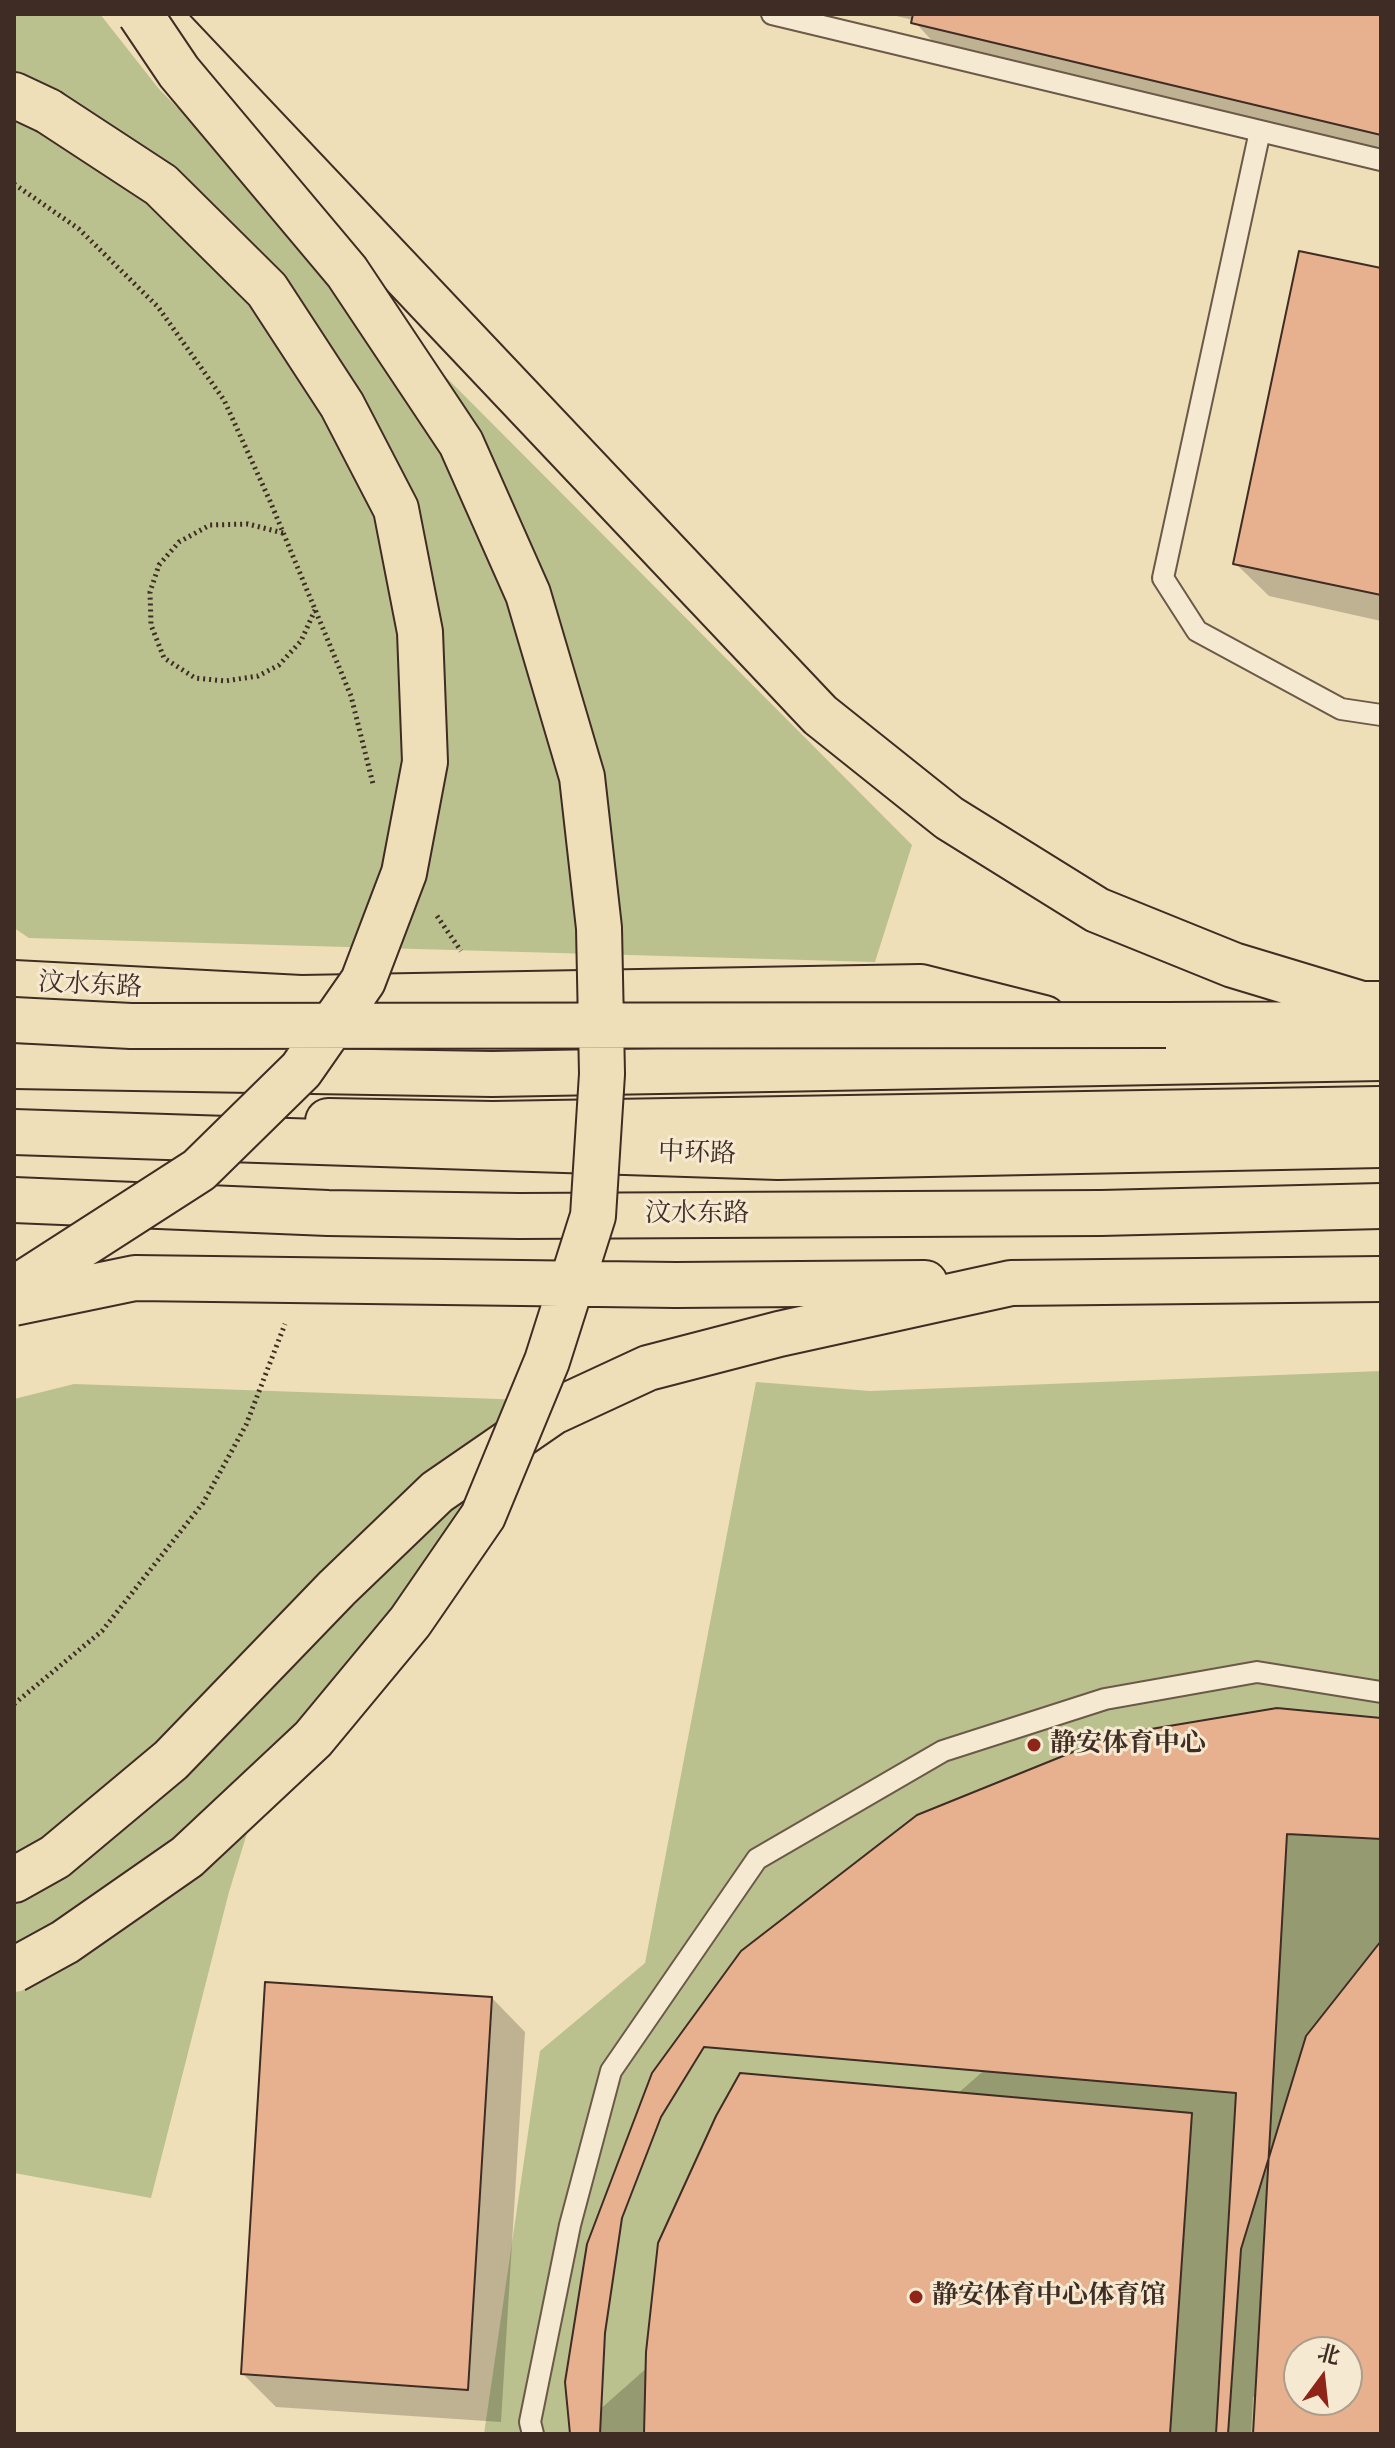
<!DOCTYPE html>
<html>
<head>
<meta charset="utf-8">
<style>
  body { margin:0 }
  #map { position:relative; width:1395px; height:2448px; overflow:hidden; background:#efdfb8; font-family:"IM FELL Double Pica","Noto Serif SC",serif }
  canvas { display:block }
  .frame { position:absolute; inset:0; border:16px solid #3f2c24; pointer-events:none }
  .north { position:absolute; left:1283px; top:2336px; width:80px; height:80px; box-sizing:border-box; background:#f5ead1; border:2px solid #ac9e8c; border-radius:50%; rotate:15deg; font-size:22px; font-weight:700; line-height:32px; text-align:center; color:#3f2c24 }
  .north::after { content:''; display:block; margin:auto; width:28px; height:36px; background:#8f2418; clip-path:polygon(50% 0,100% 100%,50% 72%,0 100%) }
</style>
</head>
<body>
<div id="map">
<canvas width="1395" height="2448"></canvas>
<div class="frame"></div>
<div class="north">北</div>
</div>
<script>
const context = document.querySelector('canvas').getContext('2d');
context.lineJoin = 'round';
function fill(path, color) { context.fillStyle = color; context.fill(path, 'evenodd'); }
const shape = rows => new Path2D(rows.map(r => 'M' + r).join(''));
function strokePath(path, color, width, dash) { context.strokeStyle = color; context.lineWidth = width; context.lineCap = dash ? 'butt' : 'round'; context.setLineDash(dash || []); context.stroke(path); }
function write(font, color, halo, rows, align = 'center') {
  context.font = font + ' "IM FELL Double Pica","Noto Serif SC",serif'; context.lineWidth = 6; context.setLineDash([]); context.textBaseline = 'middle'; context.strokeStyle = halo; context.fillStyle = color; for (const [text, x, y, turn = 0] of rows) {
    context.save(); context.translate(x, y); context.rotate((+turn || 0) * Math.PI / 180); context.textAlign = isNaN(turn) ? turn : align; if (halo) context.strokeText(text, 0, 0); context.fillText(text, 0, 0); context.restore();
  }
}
fill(shape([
  [14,14,100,14,159,89,912,845,875,962,29,938,14,928],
  [1381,1371,1381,2434,484,2434,540,2051,645,1963,756,1382,870,1391],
  [1299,2352,1347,2352,1347,2400,1299,2400],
  [74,1384,527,1400,396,1616,267,1768,229,1892,151,2198,14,2173,14,1399]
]), '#bbc18e');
fill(shape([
  [888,14,1381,14,1381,159,946,56,913,20],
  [1381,270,1381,621,1269,596,1235,563],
  [1381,1720,1381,2434,1255,2434,1257,2397,1253,2397,1251,2434,572,2434],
  [1299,2352,1347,2352,1347,2400,1299,2400],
  [492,1998,525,2032,501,2422,276,2407,243,2374]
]), '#0003');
const building = shape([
  [913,14,1381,14,1381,135,911,23,913,14],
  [1299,251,1381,268,1381,595,1233,564,1299,251],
  [1277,1708,1381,1718,1381,1941,1306,2036,1241,2249,1228,2434,570,2434,565,2382,587,2244,652,2073,741,1951,917,1815,1115,1735,1277,1708],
  [1287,1834,1381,1839,1381,2434,1253,2434,1287,1834],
  [1299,2352,1347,2352,1347,2400,1299,2400,1299,2352],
  [265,1982,492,1997,468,2390,241,2374,265,1982],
  [704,2047,1236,2093,1216,2434,600,2434,605,2333,622,2218,661,2117,704,2047],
  [740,2073,1192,2113,1170,2434,644,2434,646,2352,658,2243,716,2116,740,2073]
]);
fill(building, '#e7b18f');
strokePath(building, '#3f2c24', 2);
const lane = shape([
  [772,14,1381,160],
  [1260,131,1163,578,1197,631,1341,709,1381,715],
  [533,2434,530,2422,570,2225,611,2071,757,1859,943,1751,1105,1699,1257,1672,1381,1692]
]);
const primary = shape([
  [14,983,301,998,921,987,1044,1018],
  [14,1066,492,1074,1381,1058],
  [328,1121,493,1124,1381,1109],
  [14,1200,328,1213,519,1216,1101,1213,1381,1206]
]);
const highway = shape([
  [157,14,820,715,949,818,1097,910,1233,965,1362,1004,1381,1004],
  [14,95,48,111],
  [1166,1025,1381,1024],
  [14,1132,778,1157,1381,1145],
  [676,1285,925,1283],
  [14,1880,55,1857,171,1760,337,1588,437,1492,553,1412,648,1368,779,1334,1011,1283,1381,1279]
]);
strokePath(lane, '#6b5949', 24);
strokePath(primary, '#3f2c24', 48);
strokePath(highway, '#3f2c24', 48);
strokePath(shape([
  [14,184,79,229,158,307,224,400,270,501,351,696,373,784],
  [283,533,248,524,210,525,179,542,159,565,150,592,151,625,164,658,195,678,225,681,258,676,279,665,301,641,315,610],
  [437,916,461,951],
  [14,1704,102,1631,203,1503,246,1425,285,1324]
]), '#3f2c24', 5, [2, 4]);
strokePath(lane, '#f5ead1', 20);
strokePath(primary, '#efdfb8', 44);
strokePath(highway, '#efdfb8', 44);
const highwayBridge = shape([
  [14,1020,131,1026,1166,1025],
  [14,1289,199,1170,301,1070,363,981,404,873,425,762,420,632,396,509,342,405,267,290,161,185,48,111],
  [14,1303,135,1278,676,1285],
  [14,1970,65,1942,187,1857,313,1739,410,1622,483,1516,547,1361,593,1216,602,1074,599,928,582,777,528,594,461,443,347,272,179,72,140,14]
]);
strokePath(highwayBridge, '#3f2c24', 48, []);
strokePath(highwayBridge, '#efdfb8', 44);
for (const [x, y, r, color] of [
  [1034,1745,8,"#8f2418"],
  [916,2297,8,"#8f2418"]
]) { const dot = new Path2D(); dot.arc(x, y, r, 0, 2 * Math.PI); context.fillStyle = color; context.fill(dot); strokePath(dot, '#f5ead1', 3); }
write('26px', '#3f2c24', '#f5ead1', [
  ["汶水东路",90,987,3],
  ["中环路",697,1155,2],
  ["汶水东路",697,1215]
]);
write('bold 26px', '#3f2c24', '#f5ead1', [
  ["静安体育中心",1050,1745],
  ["静安体育中心体育馆",932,2297]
], 'left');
</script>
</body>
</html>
